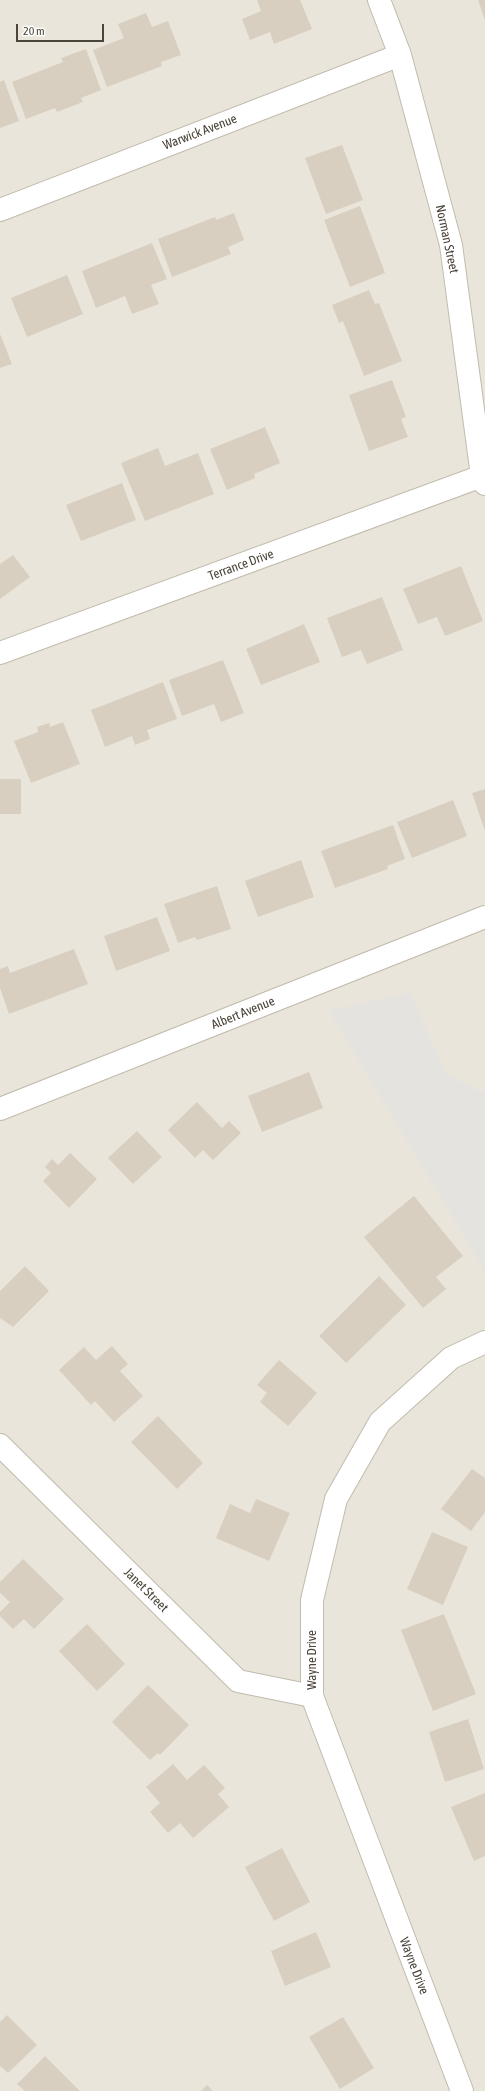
<!DOCTYPE html>
<html>
<head>
<meta charset="utf-8">
<style>
  body { margin:0 }
  #map { position:relative; width:485px; height:2091px; overflow:hidden; background:#f6f3ec; font-family:"Asap Condensed",sans-serif }
  canvas { display:block }
  .scale { position:absolute; left:16px; top:24px; width:88px; height:18px; box-sizing:border-box; border:2px solid #4b4439; border-top:0; padding-left:5px; font-size:12px; line-height:14px; white-space:nowrap; color:#4b4439; -webkit-text-stroke:3px #fff; paint-order:stroke }
</style>
</head>
<body>
<div id="map">
<canvas width="485" height="2091"></canvas>
<div class="scale">20 m</div>
</div>
<script>
const context = document.querySelector('canvas').getContext('2d');
context.lineJoin = 'round';
function fill(path, color) { context.fillStyle = color; context.fill(path, 'evenodd'); }
const shape = rows => new Path2D(rows.map(r => 'M' + r).join(''));
function strokePath(path, color, width, dash) { context.strokeStyle = color; context.lineWidth = width; context.lineCap = dash ? 'butt' : 'round'; context.setLineDash(dash || []); context.stroke(path); }
function write(font, color, halo, rows, align = 'center') {
  context.font = font + ' "Asap Condensed",sans-serif'; context.lineWidth = 3; context.setLineDash([]); context.textBaseline = 'middle'; context.strokeStyle = halo; context.fillStyle = color; for (const [text, x, y, turn = 0] of rows) {
    context.save(); context.translate(x, y); context.rotate((+turn || 0) * Math.PI / 180); context.textAlign = isNaN(turn) ? turn : align; if (halo) context.strokeText(text, 0, 0); context.fillText(text, 0, 0); context.restore();
  }
}
fill(shape([
  [0,0,485,0,485,2091,0,2091]
]), '#eae5da');
fill(shape([
  [410,992,446,1074,485,1094,485,1271,329,1011]
]), '#e5e3e0');
fill(shape([
  [257,0,300,0,312,29,274,44,270,32,250,40,242,19,261,11],
  [478,0,485,0,485,20],
  [146,13,152,27,168,21,181,55,161,62,162,66,107,87,93,50,124,38,118,24],
  [86,49,101,90,81,98,83,102,57,112,55,108,26,119,12,82,63,62,61,58],
  [4,80,19,121,0,128,0,82],
  [342,145,363,200,326,214,305,158],
  [360,206,385,273,350,287,324,220],
  [234,213,244,240,228,247,231,254,172,277,158,239,215,217,216,220],
  [152,243,167,279,151,285,159,304,132,314,125,296,96,308,82,271],
  [67,275,83,314,27,337,11,298],
  [369,290,375,304,379,303,402,361,364,376,343,321,339,323,332,305],
  [0,334,12,364,0,368],
  [392,380,406,417,401,419,408,437,369,451,349,395],
  [265,427,280,463,254,474,255,478,227,490,210,449],
  [158,448,165,466,198,453,214,494,145,521,121,463],
  [122,483,136,520,81,541,66,505],
  [13,555,30,577,0,599,0,564],
  [461,566,483,621,445,636,437,617,418,624,403,589],
  [382,597,403,650,367,664,361,650,342,657,327,618],
  [304,624,320,662,261,685,246,649],
  [223,660,244,713,221,722,214,704,182,716,169,680],
  [163,682,177,719,147,730,150,739,135,745,132,736,105,747,91,710],
  [63,722,80,764,31,783,14,741,38,732,37,727,49,723,50,727],
  [0,779,21,779,21,814,0,814],
  [485,789,485,831,472,793],
  [453,800,467,836,412,858,397,822],
  [393,825,405,859,387,866,388,869,335,888,321,851],
  [301,860,314,897,258,917,245,881],
  [217,886,231,929,197,940,195,937,178,943,164,904],
  [157,917,170,951,116,971,104,936],
  [74,949,88,984,9,1014,0,988,0,969,8,966,10,973],
  [309,1072,323,1108,262,1132,248,1096],
  [197,1102,222,1128,229,1121,241,1133,213,1160,203,1150,195,1158,168,1130],
  [137,1131,162,1157,133,1184,108,1158],
  [70,1153,97,1179,69,1208,43,1181,51,1173,45,1167,52,1159,58,1165],
  [414,1196,463,1256,436,1277,446,1289,423,1308,364,1237],
  [25,1266,49,1291,13,1327,0,1318,0,1291],
  [379,1276,406,1305,346,1363,319,1336],
  [112,1346,128,1364,120,1371,143,1396,114,1422,95,1401,91,1405,59,1370,84,1347,96,1360],
  [279,1360,317,1393,288,1426,260,1402,267,1393,257,1385],
  [158,1416,203,1463,177,1489,131,1442],
  [472,1469,485,1478,485,1512,471,1531,441,1509],
  [256,1499,290,1513,269,1561,216,1538,230,1504,250,1513],
  [432,1532,468,1547,443,1605,407,1589],
  [23,1559,64,1599,34,1629,24,1619,13,1629,0,1616,0,1612,10,1602,0,1593,0,1582],
  [444,1614,476,1694,433,1711,401,1630],
  [87,1624,125,1664,97,1691,59,1651],
  [148,1685,189,1725,160,1755,158,1753,150,1760,112,1722],
  [468,1719,484,1769,445,1782,429,1732],
  [173,1764,187,1780,204,1765,225,1788,218,1794,229,1807,193,1838,180,1823,168,1833,150,1812,160,1803,146,1787],
  [485,1793,485,1856,474,1861,451,1807],
  [282,1848,310,1902,274,1921,245,1867],
  [316,1932,331,1967,285,1986,271,1951],
  [7,2015,37,2045,8,2073,0,2066,0,2022],
  [343,2017,374,2068,340,2089,309,2037],
  [45,2056,80,2091,25,2091,17,2084],
  [207,2085,213,2091,201,2091]
]), '#d8cfc1');
const minor = shape([
  [379,0,400,55,451,245,482,476,485,484],
  [0,210,400,55],
  [0,653,482,476],
  [0,1109,485,917],
  [0,1445,238,1681,312,1696],
  [462,2091,312,1696,312,1600,336,1499,380,1422,451,1358,485,1342]
]);
strokePath(minor, '#c2bbae', 24);
strokePath(minor, '#fff', 22);
write('13px', '#4b4439', '#fff', [
  ["Warwick Avenue",200,132,-21],
  ["Norman Street",447,239,78],
  ["Terrance Drive",241,565,-20],
  ["Albert Avenue",243,1013,-22],
  ["Janet Street",146,1590,45],
  ["Wayne Drive",312,1660,-90],
  ["Wayne Drive",414,1966,69]
]);
</script>
</body>
</html>
